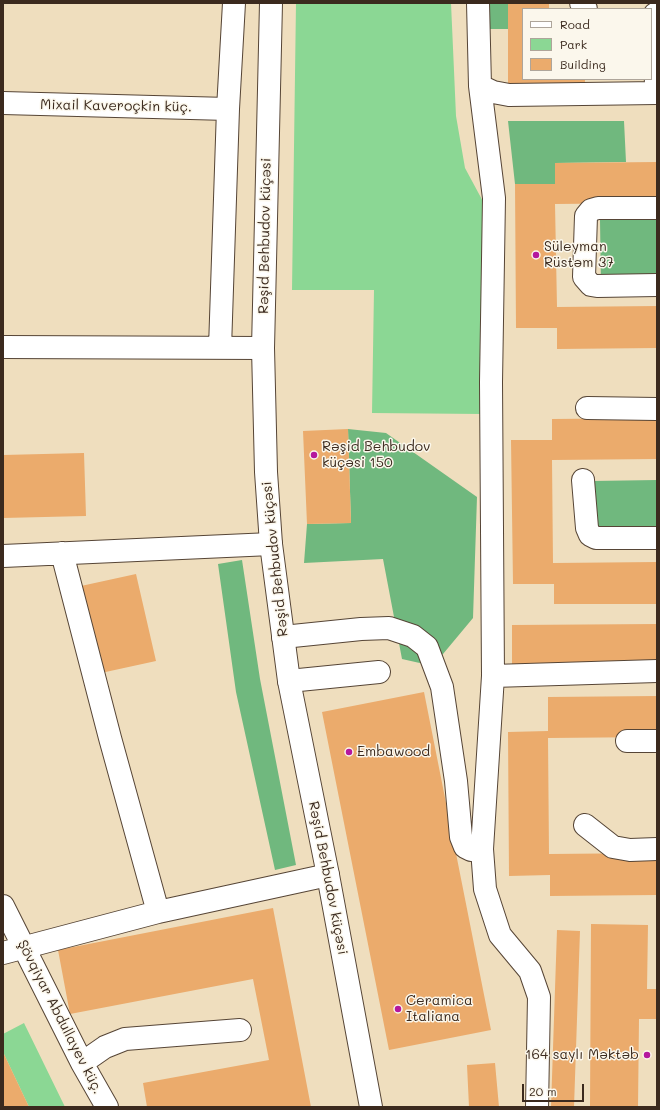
<!DOCTYPE html>
<html>
<head>
<meta charset="utf-8">
<style>
  body { margin:0 }
  #map { position:relative; width:660px; height:1110px; overflow:hidden; background:#efdebe; font-family:Mali,sans-serif }
  canvas { display:block }
  .frame { position:absolute; inset:0; border:4px solid #3b2a1e; pointer-events:none }
  .legend { position:absolute; left:522px; top:8px; width:130px; height:72px; box-sizing:border-box; background:#fbf7ec; border:1px solid #aea59a; margin:0; padding:5px 7px; list-style:none; font-size:12px; color:#3b2a1e }
  .legend li { display:flex; align-items:center; gap:8px; height:20px }
  .legend b { width:20px; border:1px solid #aea59a }
  .scale { position:absolute; left:522px; top:1084px; width:62px; height:18px; box-sizing:border-box; border:2px solid #3b2a1e; border-top:0; padding-left:5px; font-size:12px; line-height:14px; white-space:nowrap; color:#3b2a1e; -webkit-text-stroke:3px #fbf7ec; paint-order:stroke }
</style>
</head>
<body>
<div id="map">
<canvas width="660" height="1110"></canvas>
<div class="frame"></div>
<ul class="legend">
<li><b style="height:5px;background:#fff"></b>Road</li>
<li><b style="height:11px;background:#8bd794"></b>Park</li>
<li><b style="height:11px;background:#ebab6c"></b>Building</li>
</ul>
<div class="scale">20 m</div>
</div>
<script>
const context = document.querySelector('canvas').getContext('2d');
context.lineJoin = 'round';
function fill(path, color) { context.fillStyle = color; context.fill(path, 'evenodd'); }
const shape = rows => new Path2D(rows.map(r => 'M' + r).join(''));
function strokePath(path, color, width, dash) { context.strokeStyle = color; context.lineWidth = width; context.lineCap = dash ? 'butt' : 'round'; context.setLineDash(dash || []); context.stroke(path); }
function write(font, color, halo, rows, align = 'center') {
  context.font = font + ' Mali,sans-serif'; context.lineWidth = 3; context.setLineDash([]); context.textBaseline = 'middle'; context.strokeStyle = halo; context.fillStyle = color; for (const [text, x, y, turn = 0] of rows) {
    context.save(); context.translate(x, y); context.rotate((+turn || 0) * Math.PI / 180); context.textAlign = isNaN(turn) ? turn : align; if (halo) context.strokeText(text, 0, 0); context.fillText(text, 0, 0); context.restore();
  }
}
fill(shape([
  [296,3,451,3,456,116,465,168,486,207,482,414,372,413,374,290,292,290],
  [24,1023,65,1107,29,1107,3,1052,3,1034]
]), '#8bd794');
fill(shape([
  [488,3,508,3,508,29,489,29],
  [508,121,624,121,626,162,555,163,555,184,515,184],
  [600,220,657,220,657,288,601,288],
  [348,429,386,433,477,497,473,618,433,666,402,659,383,559,304,563,307,524,351,523],
  [657,480,657,547,593,548,592,481],
  [242,560,260,679,296,865,275,870,236,692,218,564]
]), '#70b87e');
fill(shape([
  [508,3,549,3,549,9,523,9,523,79,585,79,585,84,508,84],
  [657,162,657,203,555,204,557,307,657,306,657,348,557,349,557,328,516,328,515,184,555,184,555,163],
  [657,418,657,459,552,460,553,563,657,562,657,604,554,604,554,584,513,584,511,440,552,440,552,419],
  [348,429,351,523,307,524,303,431],
  [84,453,86,516,3,518,3,455],
  [136,574,156,661,101,673,81,586],
  [657,624,657,665,512,666,512,625],
  [424,692,491,1030,389,1050,322,712],
  [657,696,657,737,548,738,549,854,657,853,657,895,550,896,550,875,509,876,508,732,548,731,548,697],
  [273,908,311,1107,147,1107,143,1083,269,1060,253,979,70,1014,58,950],
  [591,924,648,925,647,989,657,989,657,1019,639,1019,638,1107,590,1107],
  [557,930,580,931,574,1107,551,1107],
  [3,1052,29,1107,3,1107],
  [495,1063,499,1107,469,1107,467,1065]
]), '#ebab6c');
const minor = shape([
  [478,3,480,86,494,198,491,382,493,676,482,849,485,889,500,935,530,971,539,997,537,1107],
  [581,3,586,9],
  [655,14,656,93],
  [480,86,493,92,509,95,657,93],
  [3,103,228,109],
  [657,208,598,208,591,210,586,216,584,277,591,285,597,286,657,285],
  [3,347,263,348],
  [220,348,228,109,234,3],
  [587,408,657,409],
  [583,480,587,528,590,535,596,538,657,538],
  [62,553,110,738,158,912],
  [3,556,271,544],
  [283,637,361,629,389,628,413,636,427,647,442,687,456,781,461,837,465,847,471,850,482,849],
  [493,676,657,671],
  [289,681,379,672],
  [627,741,657,741],
  [585,825,613,847,630,850,657,849],
  [3,906,82,1063,107,1107],
  [3,953,158,912,328,875],
  [82,1063,105,1047,125,1039,240,1030]
]);
const major = shape([
  [271,3,263,348,266,472,271,544,289,681,328,875,371,1107]
]);
strokePath(minor, '#564536', 24);
strokePath(major, '#564536', 24);
strokePath(minor, '#fff', 22);
strokePath(major, '#fff', 22);
for (const [x, y, r, color] of [
  [536,255,4,"#b5179e"],
  [314,455,4,"#b5179e"],
  [349,752,4,"#b5179e"],
  [398,1009,4,"#b5179e"],
  [647,1055,4,"#b5179e"]
]) { const dot = new Path2D(); dot.arc(x, y, r, 0, 2 * Math.PI); context.fillStyle = color; context.fill(dot); strokePath(dot, '#fbf7ec', 1.5); }
write('14px', '#3b2a1e', '#fbf7ec', [
  ["Mixail Kaveroçkin küç.",116,106,1],
  ["Rəşid Behbudov küçəsi",265,236,-89],
  ["Rəşid Behbudov küçəsi",275,559,-96],
  ["Rəşid Behbudov küçəsi",328,878,79],
  ["Şövqiyar Abdullayev küç.",60,1017,63]
]);
write('14px', '#3b2a1e', '#fbf7ec', [
  ["Süleyman",544,247],
  ["Rüstəm 37",544,263],
  ["Rəşid Behbudov",322,447],
  ["küçəsi 150",322,463],
  ["Embawood",357,752],
  ["Ceramica",406,1001],
  ["Italiana",406,1017],
  ["164 saylı Məktəb",639,1055,"right"]
], 'left');
</script>
</body>
</html>
